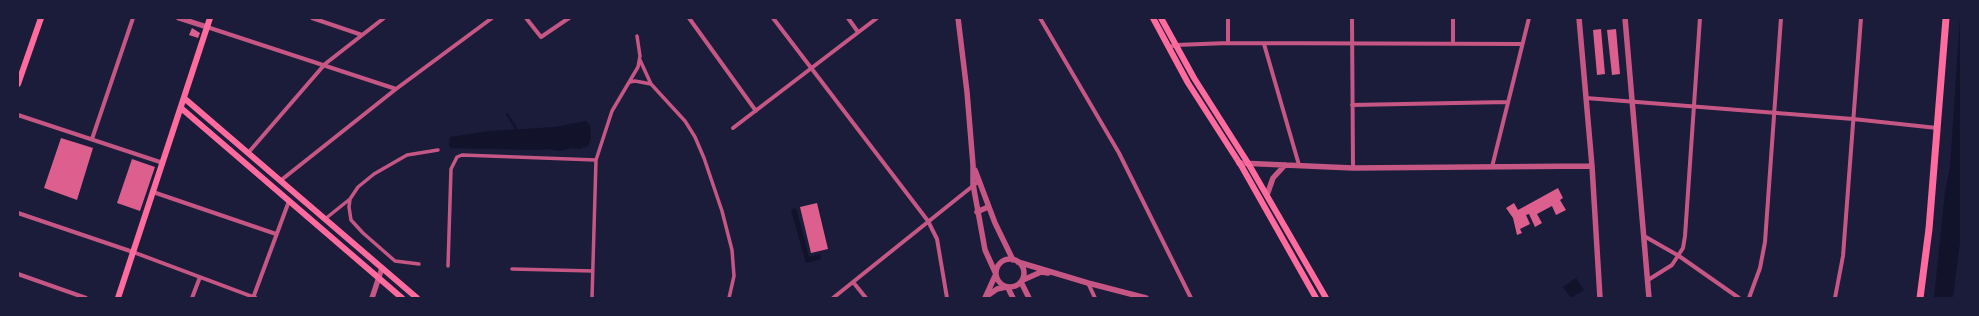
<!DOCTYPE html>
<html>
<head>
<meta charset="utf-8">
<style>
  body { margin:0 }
  #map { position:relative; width:1979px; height:316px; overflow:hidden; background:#1b1b3a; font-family:"DejaVu Sans",sans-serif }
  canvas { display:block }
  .frame { position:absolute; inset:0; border:19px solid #1b1b3a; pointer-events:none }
</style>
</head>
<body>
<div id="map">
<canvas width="1979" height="316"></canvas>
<div class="frame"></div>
</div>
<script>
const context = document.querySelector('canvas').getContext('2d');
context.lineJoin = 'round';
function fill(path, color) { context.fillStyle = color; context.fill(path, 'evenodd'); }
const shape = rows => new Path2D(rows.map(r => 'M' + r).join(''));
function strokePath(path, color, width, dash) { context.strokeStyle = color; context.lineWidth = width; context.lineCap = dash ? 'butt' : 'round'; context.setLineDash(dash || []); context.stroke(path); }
fill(shape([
  [1960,18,1961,233,1953,298,1934,298,1945,192,1950,167],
  [586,121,590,126,591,138,588,146,580,149,572,148,560,151,546,149,538,150,451,148,449,146,450,137,490,131,555,127],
  [796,208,809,257,820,254,821,259,806,263,791,210],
  [1576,278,1584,290,1571,298,1563,287]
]), '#12122b');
strokePath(shape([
  [507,114,517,130]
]), '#12122b', 2);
fill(shape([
  [192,28,200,33,198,38,189,35],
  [1601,29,1605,74,1597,75,1593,30],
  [1616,29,1620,74,1612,75,1607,30],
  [61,138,93,148,77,200,44,188],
  [132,159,155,167,140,211,117,203],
  [1558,188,1563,198,1560,200,1566,210,1556,215,1552,206,1537,214,1542,223,1535,227,1529,214,1526,215,1530,224,1520,229,1522,233,1517,235,1513,218,1506,208,1514,203,1518,210],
  [817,203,828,249,811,253,800,207]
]), '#dd5f8e');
strokePath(shape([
  [640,60,651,84,685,121,695,137,704,158,722,211,732,250,734,276,729,298],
  [630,82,635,81,651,84],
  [596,160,612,111,638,67,640,56,637,36],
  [325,219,350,199],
  [419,264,395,261,363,233,351,220,349,207,350,199,358,187,374,174,407,155,438,150],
  [448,266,451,169,457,157,462,155,596,160,592,298],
  [512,269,593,271]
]), '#c65784', 3.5);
strokePath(shape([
  [312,18,362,35],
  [526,18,541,37,569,18],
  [689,18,756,111],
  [773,18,928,221,937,239,947,298],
  [848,18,858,32],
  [1040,18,1119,153,1191,298],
  [1228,18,1228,43],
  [1352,18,1353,168],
  [207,27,396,89],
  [1453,43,1453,18],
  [1264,44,1299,165],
  [1169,47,1176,45,1228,43,1522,44],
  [1586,98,1853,119,1937,128],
  [1352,105,1508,102],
  [18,115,163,163],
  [733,128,877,18],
  [92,139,133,18],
  [248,153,325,64,384,18],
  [1492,167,1529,18],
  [280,181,396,89,492,18],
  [153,192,276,234],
  [18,213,133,252,256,298],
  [1644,236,1679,256,1739,298],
  [18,274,86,298],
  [1648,280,1672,265,1683,248,1685,236,1700,18],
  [853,282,866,298],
  [1088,283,1095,298],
  [192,298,200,277],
  [253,298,289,201],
  [833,298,979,181],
  [1749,298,1760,268,1765,242,1781,18],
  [1835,298,1843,256,1861,18]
]), '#c65784', 4);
strokePath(shape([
  [179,18,207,27],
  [958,18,967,92,973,165,973,184,985,250,995,272],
  [1579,18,1592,166,1600,298],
  [1625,18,1649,298],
  [1239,163,1353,168,1592,166],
  [975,170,995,223,1013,260],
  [1267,195,1273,178,1285,165],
  [977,212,988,207],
  '996 273a14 14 0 1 1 28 0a14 14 0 1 1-28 0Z',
  [1018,262,1088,283,1146,298],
  [1023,280,1041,272,1048,273],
  [1021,282,1029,298],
  [1008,288,1013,298],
  [987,296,997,289,1006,287],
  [372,298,382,268],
  [985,298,995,276]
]), '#c65784', 5.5);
strokePath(shape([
  [1153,18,1188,83,1242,167,1316,298],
  [1161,18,1194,78,1248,163,1326,298],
  [18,84,41,18],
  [184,98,417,298],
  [181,108,402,298],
  [118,298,210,18]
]), '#ff6b9d', 6);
strokePath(shape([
  [1920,298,1929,229,1946,18]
]), '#ff6b9d', 7);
</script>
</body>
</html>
